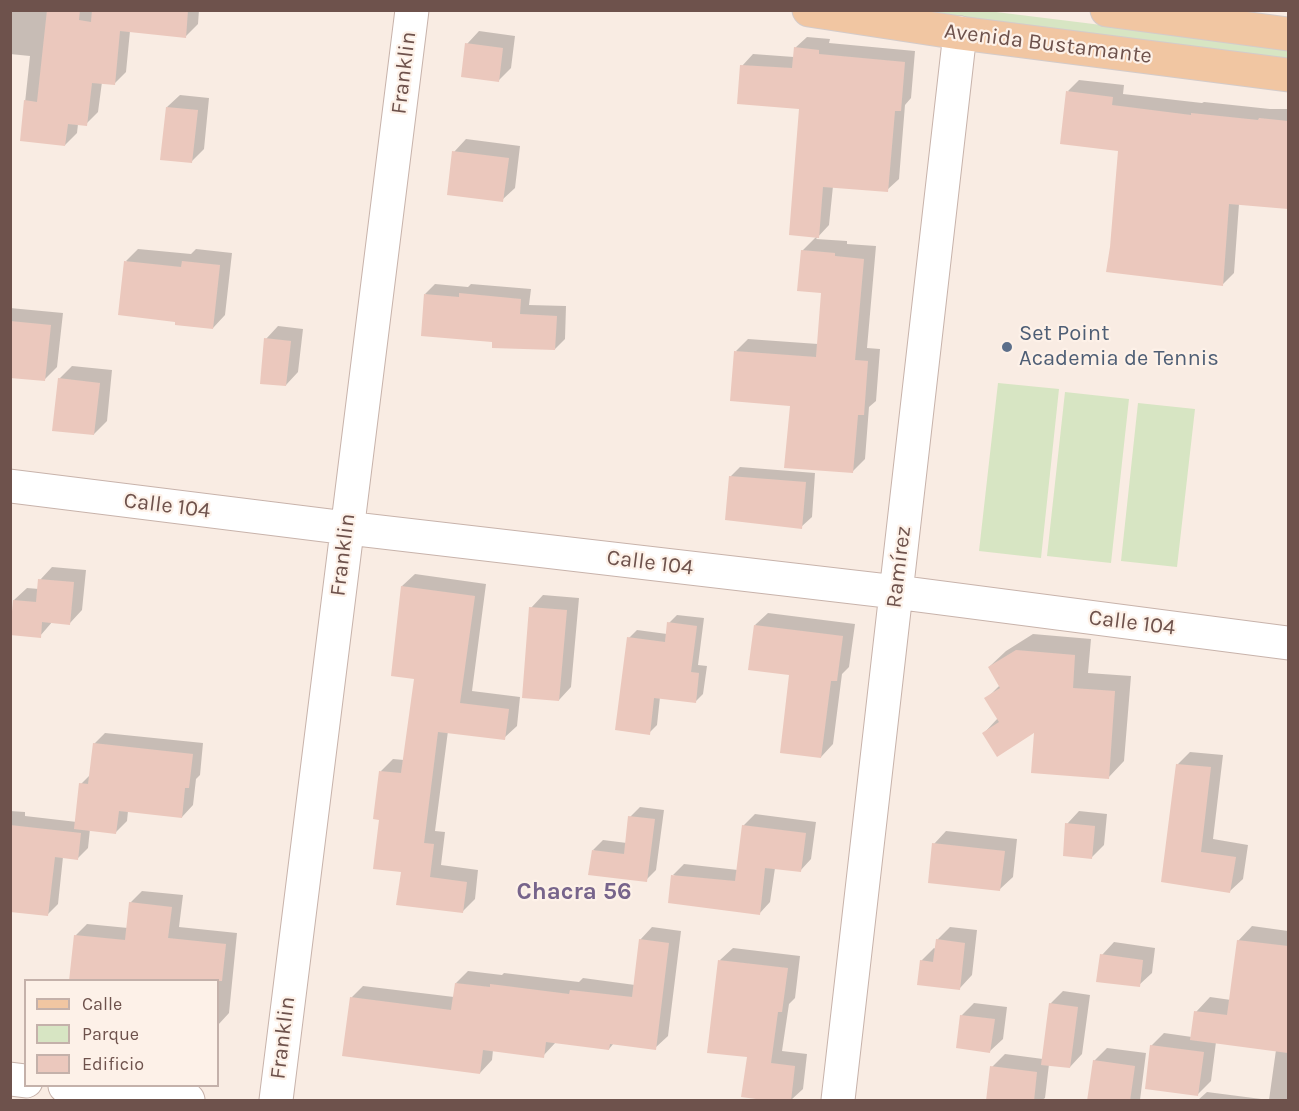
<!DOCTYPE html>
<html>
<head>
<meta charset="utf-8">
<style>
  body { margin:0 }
  #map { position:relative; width:1299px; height:1111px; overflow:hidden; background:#f9ece3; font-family:Karla,sans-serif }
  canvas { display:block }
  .frame { position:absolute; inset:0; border:12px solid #6e524c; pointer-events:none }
  .legend { position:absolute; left:24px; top:979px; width:195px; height:108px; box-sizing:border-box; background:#fdf1e8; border:2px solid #c4b1aa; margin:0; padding:8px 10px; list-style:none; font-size:18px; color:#6e524c }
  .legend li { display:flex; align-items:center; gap:12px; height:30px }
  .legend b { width:30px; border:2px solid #c4b1aa }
</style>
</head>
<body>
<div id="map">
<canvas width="1299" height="1111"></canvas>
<div class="frame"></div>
<ul class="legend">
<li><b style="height:8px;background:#f1c6a2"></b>Calle</li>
<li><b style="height:16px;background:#d7e5c3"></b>Parque</li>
<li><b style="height:16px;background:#ebc8bd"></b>Edificio</li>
</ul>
</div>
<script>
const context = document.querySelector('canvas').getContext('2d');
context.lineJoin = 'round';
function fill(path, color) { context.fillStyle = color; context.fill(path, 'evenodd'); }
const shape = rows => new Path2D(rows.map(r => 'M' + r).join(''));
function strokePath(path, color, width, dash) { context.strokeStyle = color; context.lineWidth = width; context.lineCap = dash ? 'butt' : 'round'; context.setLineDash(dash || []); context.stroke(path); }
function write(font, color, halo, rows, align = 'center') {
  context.font = font + ' Karla,sans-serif'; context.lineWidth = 4.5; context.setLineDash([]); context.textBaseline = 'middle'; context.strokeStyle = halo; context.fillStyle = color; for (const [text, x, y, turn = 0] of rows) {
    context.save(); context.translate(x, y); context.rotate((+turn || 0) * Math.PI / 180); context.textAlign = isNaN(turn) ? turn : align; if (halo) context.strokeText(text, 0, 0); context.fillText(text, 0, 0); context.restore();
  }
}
fill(shape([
  [820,11,988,11,1288,48,1288,65],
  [998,383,1059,389,1041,558,979,551],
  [1065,392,1129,399,1111,563,1047,556],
  [1138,403,1195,409,1177,567,1121,561]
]), '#d7e5c3');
fill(shape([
  [10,10,199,10,198,24,185,37,130,31,126,72,114,84,102,82,98,112,86,124,78,124,77,133,65,145,21,140,30,56,10,54],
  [479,31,515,36,511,68,498,81,467,44],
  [807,37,830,39,829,43,915,51,911,98,905,105,899,179,887,190,833,186,829,225,816,239,847,241,847,244,876,246,867,348,880,349,876,401,869,407,865,459,852,472,792,405,736,351,748,339,818,344,823,291,802,251,817,236,801,108,742,66,753,54,794,57,795,48],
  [1079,80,1124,85,1123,94,1202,103,1204,102,1270,109,1288,109,1288,207,1239,204,1234,273,1222,285,1111,247,1120,150,1068,91],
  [180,95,209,98,204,149,191,162,167,107],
  [466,139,520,146,515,188,502,200,454,152],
  [138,249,191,254,196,249,232,253,225,315,213,328,126,261],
  [435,284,468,287,471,284,531,289,529,305,566,306,565,339,555,349,494,341,425,294],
  [10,308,63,313,57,367,44,380,10,376],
  [278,326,303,329,298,372,286,385,266,339],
  [72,366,112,370,107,421,94,434,59,379],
  [740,467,815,473,812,517,801,527,730,477],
  [52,567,86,570,82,610,70,623,53,621,40,636,14,600,27,588,39,589,40,580],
  [415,574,486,584,472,691,520,697,517,726,504,738,448,731,435,831,445,832,441,865,478,870,475,899,462,912,402,871,381,819,381,771,393,759,404,760,415,678,402,586],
  [543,595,579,598,571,687,559,700,531,608],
  [768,613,855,624,849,667,842,674,833,744,821,757,791,674,755,625],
  [677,615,704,618,698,665,707,666,703,694,695,702,660,697,657,725,649,733,629,638,637,630,667,634,669,623],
  [1033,634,1091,639,1088,673,1131,676,1124,761,1108,778,1036,731,984,733,998,718,986,699,1000,685,989,667,1006,651],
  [105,733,203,743,200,775,196,779,193,805,182,817,128,811,127,821,116,832,90,829,88,848,78,858,63,857,58,904,48,914,10,910,10,811,25,812,25,816,77,822,81,784,91,774,94,744],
  [1190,752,1223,755,1213,839,1248,845,1243,879,1230,891,1162,881,1177,765],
  [640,807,664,810,656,870,646,880,593,850,603,840,627,843,630,817],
  [1079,811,1107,814,1104,845,1091,858,1067,824],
  [755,814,816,822,811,859,800,871,775,868,770,902,759,914,673,875,684,864,738,870,743,826],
  [946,831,1017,839,1013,877,1000,889,934,844],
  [142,891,183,895,179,927,237,933,229,1013,218,1025,218,980,75,936,87,924,128,928,130,903],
  [1252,926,1288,931,1288,1100,1198,1100,1207,1092,1269,1100,1276,1050,1216,1042,1211,1081,1198,1094,1151,1046,1164,1033,1192,1037,1196,1012,1210,997,1231,1000,1238,941],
  [652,927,681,931,668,1036,655,1048,614,1043,609,1049,556,1042,543,1056,493,1050,492,1060,480,1073,351,998,363,986,454,997,456,983,468,971,502,975,504,973,579,982,583,978,635,985,640,940],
  [950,927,977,930,972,975,960,988,921,961,934,948,936,949,937,940],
  [1114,942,1155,948,1152,973,1139,985,1102,955],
  [733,948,800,956,795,998,789,1004,782,1051,807,1054,803,1089,791,1100,748,1056,720,960],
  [1063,991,1090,995,1082,1054,1070,1067,1049,1064,1045,1098,1042,1100,988,1100,992,1067,1005,1054,1043,1059,1050,1004],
  [974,1003,1007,1007,1003,1039,990,1051,961,1016],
  [1107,1048,1146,1053,1140,1100,1089,1100,1094,1061]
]), '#0003');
fill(shape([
  [47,10,80,10,79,20,91,22,92,10,188,10,186,38,120,31,115,85,92,83,87,126,68,124,65,146,20,141,24,100,37,102],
  [465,43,503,48,499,82,461,77],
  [794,47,819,50,819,54,905,62,901,111,895,111,888,192,823,187,819,238,789,235,799,109,737,104,740,65,792,68],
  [1066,91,1113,97,1112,105,1191,115,1191,113,1258,120,1259,118,1288,121,1288,209,1229,204,1223,286,1106,272,1110,247,1118,151,1060,144],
  [166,107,198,110,192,163,160,160],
  [452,151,509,158,503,202,447,195],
  [801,250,835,253,835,256,864,259,855,360,868,361,864,415,858,415,853,473,784,468,790,406,730,401,734,351,816,357,821,293,797,291],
  [124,261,181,267,182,261,220,265,213,329,175,325,175,322,118,315],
  [459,293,521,299,520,314,557,316,555,350,492,348,492,342,421,336,424,294,459,297],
  [10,321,51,325,45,381,10,378],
  [264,338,291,341,286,386,260,384],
  [58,378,100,383,94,435,52,431],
  [729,476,806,482,802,529,725,520],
  [38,579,74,582,70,625,42,622,41,638,10,635,13,600,36,602],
  [401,586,475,596,460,703,509,709,505,740,438,732,424,843,434,844,430,877,467,882,463,913,396,905,401,872,373,869,379,820,373,819,379,771,401,773,414,679,391,676],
  [529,607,567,610,559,701,522,698],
  [667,622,697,626,691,672,699,673,696,703,654,698,650,735,615,730,627,637,665,642],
  [754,625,843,636,837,681,831,681,821,758,780,753,789,675,748,670],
  [1016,650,1075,655,1073,688,1115,691,1109,779,1031,773,1034,733,997,757,982,733,999,722,984,698,1000,688,988,667],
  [93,743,193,754,189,788,185,788,182,818,119,811,116,834,74,829,79,783,88,784],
  [1176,764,1211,767,1201,852,1236,857,1230,893,1161,882],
  [628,816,655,819,647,882,588,875,592,850,624,854],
  [1065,823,1095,826,1092,859,1063,856],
  [10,825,81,833,78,860,55,857,48,916,10,912],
  [742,825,806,833,801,872,765,868,760,915,668,903,671,875,735,881],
  [932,843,1005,851,1000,891,928,883],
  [129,902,172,907,168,938,226,944,222,981,69,981,74,935,125,940],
  [639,939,669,943,656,1050,610,1044,609,1050,546,1042,544,1058,483,1050,480,1074,342,1056,350,997,451,1010,455,983,490,987,490,984,569,994,570,990,632,997],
  [936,939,965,943,960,990,917,985,920,960,933,962],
  [1237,940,1288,946,1288,1053,1190,1040,1194,1011,1227,1015],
  [1100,954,1143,960,1140,987,1096,982],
  [718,960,788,968,782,1012,778,1012,771,1063,795,1066,791,1101,771,1101,741,1097,747,1057,707,1053],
  [1049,1003,1078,1007,1070,1068,1041,1065],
  [960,1015,995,1019,990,1053,956,1048],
  [1150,1045,1204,1052,1198,1096,1145,1089],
  [1093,1060,1135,1066,1130,1101,1087,1101],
  [990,1066,1037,1072,1034,1101,986,1101]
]), '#ebc8bd');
const minor = shape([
  [10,486,347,528,896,592,1288,643],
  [10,1079,26,1081],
  [65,1086,188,1100],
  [276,1100,412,10],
  [838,1100,960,33]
]);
const major = shape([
  [809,10,960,33,1288,75],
  [1107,10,1288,34]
]);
strokePath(minor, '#c8b3ab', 35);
strokePath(major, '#d4cbc9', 35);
strokePath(minor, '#fff', 33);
strokePath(major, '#f1c6a2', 33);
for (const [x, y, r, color] of [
  [1007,347,6,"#5c6f8a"]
]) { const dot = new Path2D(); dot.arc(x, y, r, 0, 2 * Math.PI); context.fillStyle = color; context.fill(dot); strokePath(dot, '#fdf1e8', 2); }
write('22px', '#6e524c', '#fdf1e8', [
  ["Avenida Bustamante",1048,44,7],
  ["Franklin",404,73,-83],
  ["Calle 104",167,506,7],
  ["Franklin",343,555,-83],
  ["Calle 104",650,563,7],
  ["Ramírez",899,567,-83],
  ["Calle 104",1132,623,7],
  ["Franklin",283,1038,-83]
]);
write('22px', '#4e5e75', '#fdf1e8', [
  ["Set Point",1019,334],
  ["Academia de Tennis",1019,359]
], 'left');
write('bold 24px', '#77648b', '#fdf1e8', [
  ["Chacra 56",574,892]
]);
</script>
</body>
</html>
